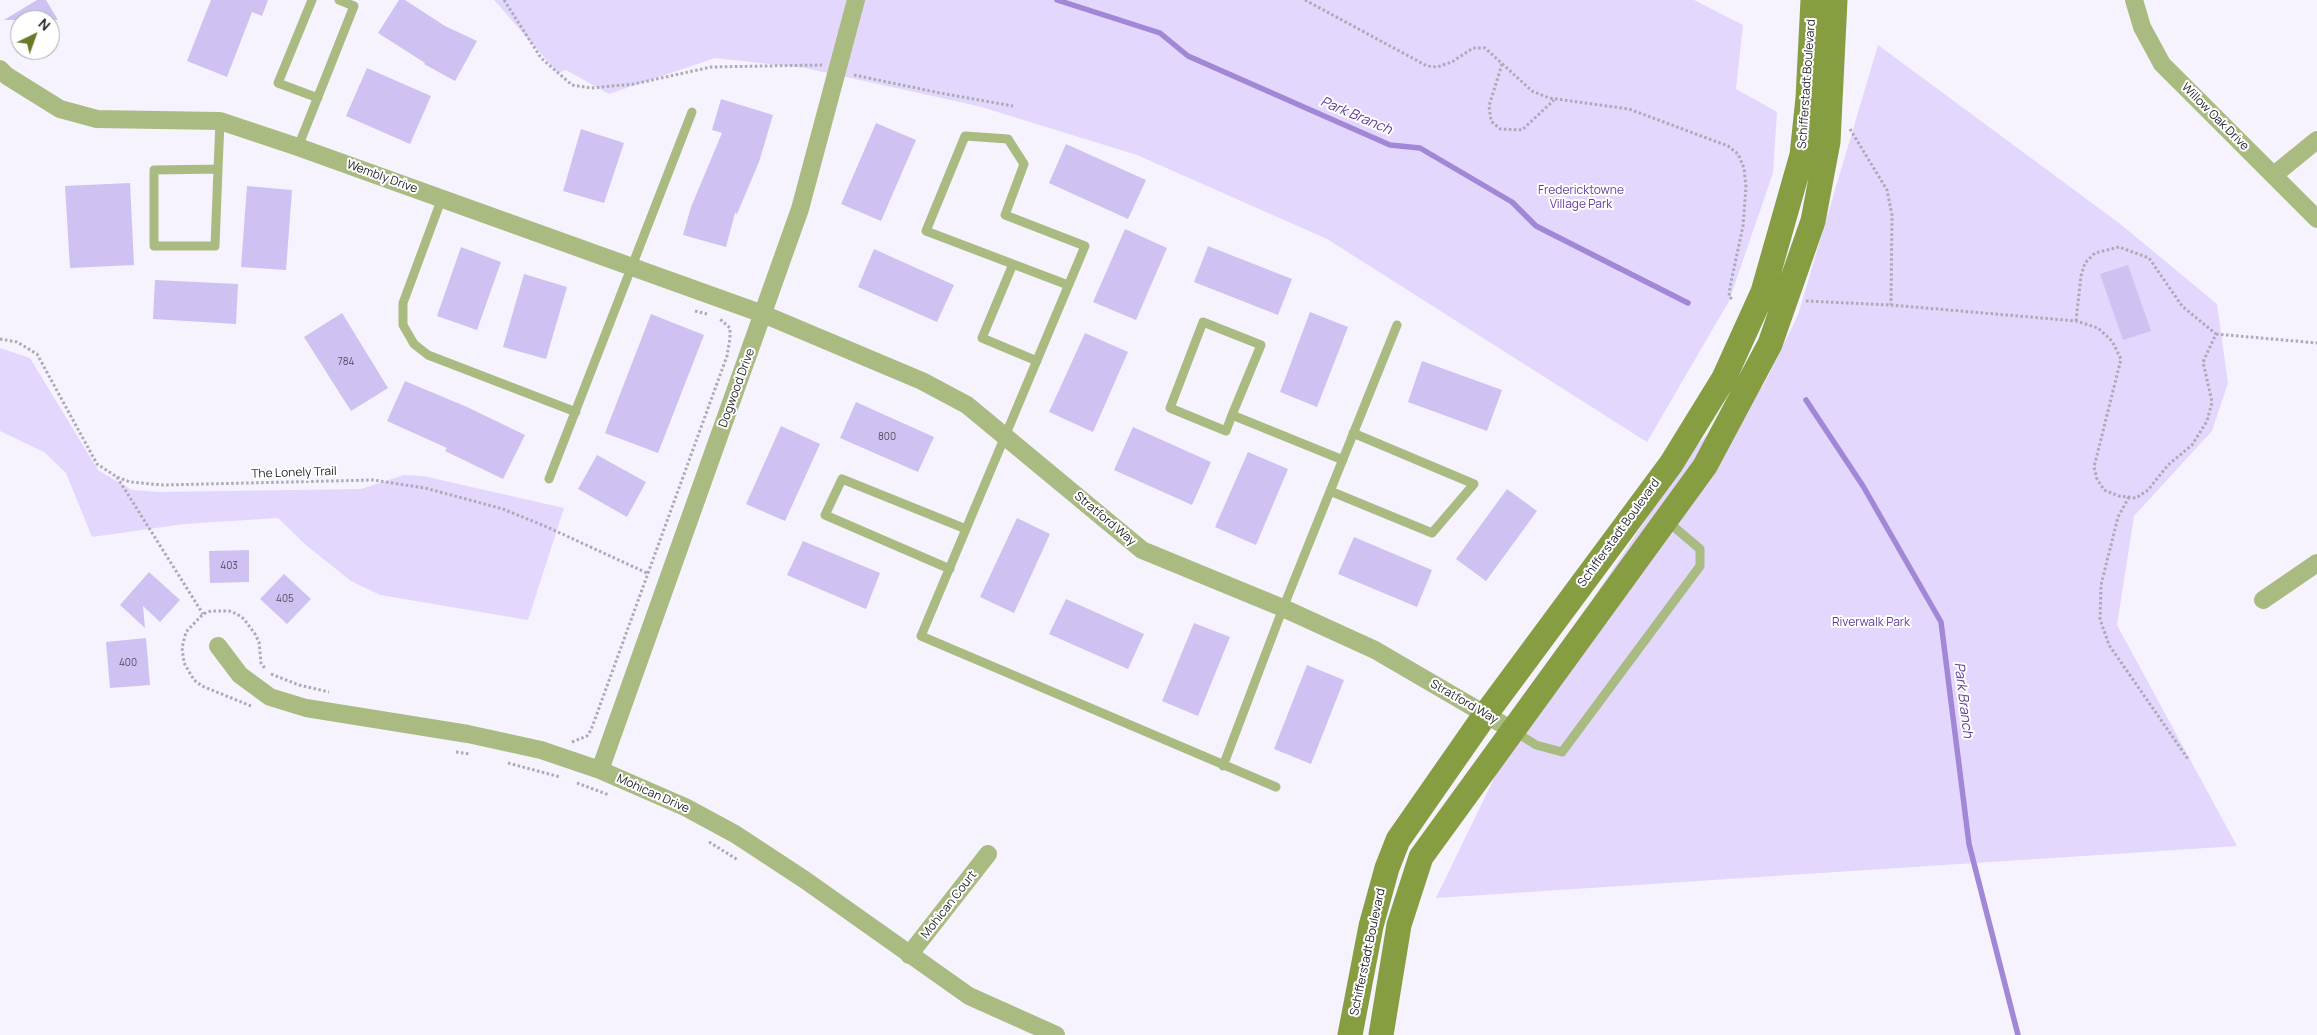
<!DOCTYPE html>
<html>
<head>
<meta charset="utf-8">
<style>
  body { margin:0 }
  #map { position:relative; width:2317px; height:1035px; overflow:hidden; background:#f6f3fe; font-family:Manrope,sans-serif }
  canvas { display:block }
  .north { position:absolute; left:10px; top:10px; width:50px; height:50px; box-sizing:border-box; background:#fff; border:1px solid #a9a8ab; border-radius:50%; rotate:42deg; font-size:14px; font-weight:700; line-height:20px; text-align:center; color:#28262d }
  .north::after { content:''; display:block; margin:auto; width:18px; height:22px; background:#677a29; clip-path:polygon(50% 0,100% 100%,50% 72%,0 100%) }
</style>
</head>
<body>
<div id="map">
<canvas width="2317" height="1035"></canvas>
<div class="north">N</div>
</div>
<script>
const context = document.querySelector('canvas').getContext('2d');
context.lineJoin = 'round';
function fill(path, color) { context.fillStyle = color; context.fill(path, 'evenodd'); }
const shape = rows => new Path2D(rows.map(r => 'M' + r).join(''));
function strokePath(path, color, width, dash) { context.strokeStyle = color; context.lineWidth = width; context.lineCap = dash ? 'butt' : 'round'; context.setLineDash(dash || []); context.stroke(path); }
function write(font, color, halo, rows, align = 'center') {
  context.font = font + ' Manrope,sans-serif'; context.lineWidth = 4; context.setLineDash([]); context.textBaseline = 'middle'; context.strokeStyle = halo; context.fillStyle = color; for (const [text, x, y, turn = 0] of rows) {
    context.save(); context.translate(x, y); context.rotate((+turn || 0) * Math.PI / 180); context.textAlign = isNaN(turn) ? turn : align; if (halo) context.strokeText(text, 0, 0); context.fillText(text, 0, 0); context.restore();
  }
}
fill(shape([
  [494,0,1694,0,1743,25,1736,89,1777,112,1773,173,1729,301,1647,442,1327,239,1137,155,978,106,805,68,715,58,609,94,566,70,558,73],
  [1878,45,2119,223,2217,304,2228,383,2212,431,2134,516,2117,625,2237,846,1436,898,1548,667,1694,447,1763,386,1798,315],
  [0,348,30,358,98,470,132,490,159,492,361,489,404,475,423,476,564,508,528,620,380,595,351,581,307,546,278,518,184,524,92,537,66,473,44,452,0,431]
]), '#e3d7fe');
strokePath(shape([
  [1057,0,1160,33,1188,56,1390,145,1420,148,1512,202,1536,226,1688,303],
  [1806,400,1863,486,1941,622,1969,844,2018,1035]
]), '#a287d7', 5.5);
fill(shape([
  [37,0,46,0,58,20,4,20],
  [211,0,268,0,262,16,252,12,227,77,187,61],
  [399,0,405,0,445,26,477,41,455,81,424,64,425,63,378,33],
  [367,68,431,96,410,144,346,116],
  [721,99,773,115,759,162,737,214,735,213,726,247,683,235,691,207,722,133,712,130],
  [876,123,916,140,881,221,841,204],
  [581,129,624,143,604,203,563,191],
  [1066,144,1146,180,1128,219,1049,183],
  [130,183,134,265,70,268,65,186],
  [247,186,292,190,286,270,241,267],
  [1125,229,1167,248,1136,320,1093,302],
  [1208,246,1292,279,1278,315,1194,282],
  [461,247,501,262,477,330,437,316],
  [874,249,954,285,937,322,858,287],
  [2128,265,2151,331,2123,340,2100,274],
  [524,274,567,287,546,359,503,347],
  [155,280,238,284,236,324,153,319],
  [1310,312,1348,327,1317,407,1280,392],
  [342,313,388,388,351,411,304,337],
  [651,314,704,335,658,453,605,433],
  [1085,333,1128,352,1093,432,1049,412],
  [1422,361,1502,390,1487,431,1408,402],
  [405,381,467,407,525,435,503,479,445,451,447,448,387,421],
  [856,402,934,437,918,472,840,438],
  [781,426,820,444,785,521,746,504],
  [1133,427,1211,462,1192,505,1114,470],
  [1248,452,1288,469,1256,545,1215,527],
  [597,455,646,482,627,517,578,489],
  [1507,489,1537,511,1486,581,1456,559],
  [1017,518,1050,534,1014,613,980,597],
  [1354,537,1432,570,1417,607,1338,574],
  [803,541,880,573,866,609,787,575],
  [249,550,249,582,210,583,209,551],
  [149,572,180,600,160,622,143,606,145,628,120,605],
  [284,574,311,599,287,624,260,599],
  [1066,599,1144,634,1128,669,1049,634],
  [1194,623,1230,637,1198,716,1162,701],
  [146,638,150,685,110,688,106,642],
  [1307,665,1344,680,1311,764,1274,749]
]), '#d0c1f3');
strokePath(shape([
  [504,0,541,58,572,85,591,88,634,84,711,67,822,65],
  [1305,0,1427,66,1437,67,1452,62,1473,48,1485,48,1532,91,1549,98,1629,109,1728,146,1738,154,1744,168,1746,187,1743,226,1730,287,1729,297,1734,300],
  [1502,64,1489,106,1491,121,1500,129,1522,130,1554,100],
  [854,75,940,93,1013,106],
  [1850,129,1887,190,1892,215,1891,305],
  [1806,301,1891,305,2076,321,2098,328,2112,341,2121,359,2094,467,2097,479,2104,490,2119,496,2136,498,2148,490,2168,465,2192,445,2207,421,2212,402,2203,362,2216,334,2182,306,2149,258,2119,247,2095,253,2085,263,2081,276,2076,321],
  [695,311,707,314],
  [2216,334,2317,343],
  [0,339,17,342,37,354,97,464,117,477,130,482,163,485,373,480,425,488,503,509,547,527,647,573],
  [117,477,203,614],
  [2129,497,2118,517,2101,585,2100,619,2109,645,2188,759],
  [271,674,299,685,329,692],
  [251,706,202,686,194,680,184,663,182,648,186,632,203,614,211,611,229,611,237,614,244,619,255,634,259,642,261,663,266,670],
  [572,742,587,736,591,730,727,356,730,338,730,328,720,319],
  [456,752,470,754],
  [508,763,560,777],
  [577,783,609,795],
  [709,842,738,860]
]), '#acaab3', 3, [2.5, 2.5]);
strokePath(shape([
  [312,0,278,83,318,98],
  [298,147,354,6,339,0],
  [218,169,154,170,154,246,215,246,218,169,220,121],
  [442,198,403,303,403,325,414,344,428,355,576,412],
  [1013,264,982,338,1037,361],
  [1068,285,926,231,965,136,1008,139,1024,164,1005,215,1085,246,921,636,1276,787],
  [1232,415,1261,345,1203,322,1170,408,1226,431,1232,415,1343,460],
  [549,479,692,112],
  [1330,491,1432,533,1474,484,1353,433],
  [950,569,825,515,842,479,966,529],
  [1514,731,1536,745,1562,752,1700,566,1700,549,1667,521],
  [1223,766,1283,608,1397,325]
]), '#aabb81', 9);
strokePath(shape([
  [2134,0,2142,27,2162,64,2317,219],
  [0,69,7,76,60,109,97,119,220,121,298,147,763,314,922,381,967,405,1142,550,1283,608,1375,650,1514,731],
  [2274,175,2317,140],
  [2263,600,2317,563],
  [218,646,240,675,270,697,306,708,468,734,541,750,600,770,685,807,735,834,805,880,969,996,1056,1035],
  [600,770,800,209,856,0],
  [909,955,988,854]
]), '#aabb81', 18);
strokePath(shape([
  [1350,1035,1371,926,1387,868,1398,840,1485,715,1671,464,1724,378,1763,292,1802,155,1808,98,1813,0],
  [1381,1035,1399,925,1421,857,1705,466,1770,344,1813,221,1828,142,1835,0]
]), '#879d41', 25);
write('10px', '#524d5e', null, [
  ["784",346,362],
  ["800",887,437],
  ["403",229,566],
  ["405",285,599],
  ["400",128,663]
]);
write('12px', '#28262d', '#fff', [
  ["Schifferstadt Boulevard",1807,84,-86],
  ["Willow Oak Drive",2215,117,45],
  ["Wembly Drive",382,177,20],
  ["Dogwood Drive",737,388,-70],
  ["The Lonely Trail",294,473,-2],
  ["Stratford Way",1105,519,40],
  ["Schifferstadt Boulevard",1619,533,-54],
  ["Stratford Way",1464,702,30],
  ["Mohican Drive",653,794,24],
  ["Mohican Court",949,905,-52],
  ["Schifferstadt Boulevard",1368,952,-78]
]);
write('12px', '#643e9d', '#fff', [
  ["Fredericktowne",1581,191],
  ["Village Park",1581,205],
  ["Riverwalk Park",1871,623]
]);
write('italic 14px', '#633d9c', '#fff', [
  ["Park Branch",1356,116,23],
  ["Park Branch",1963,700,83]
]);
</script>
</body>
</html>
